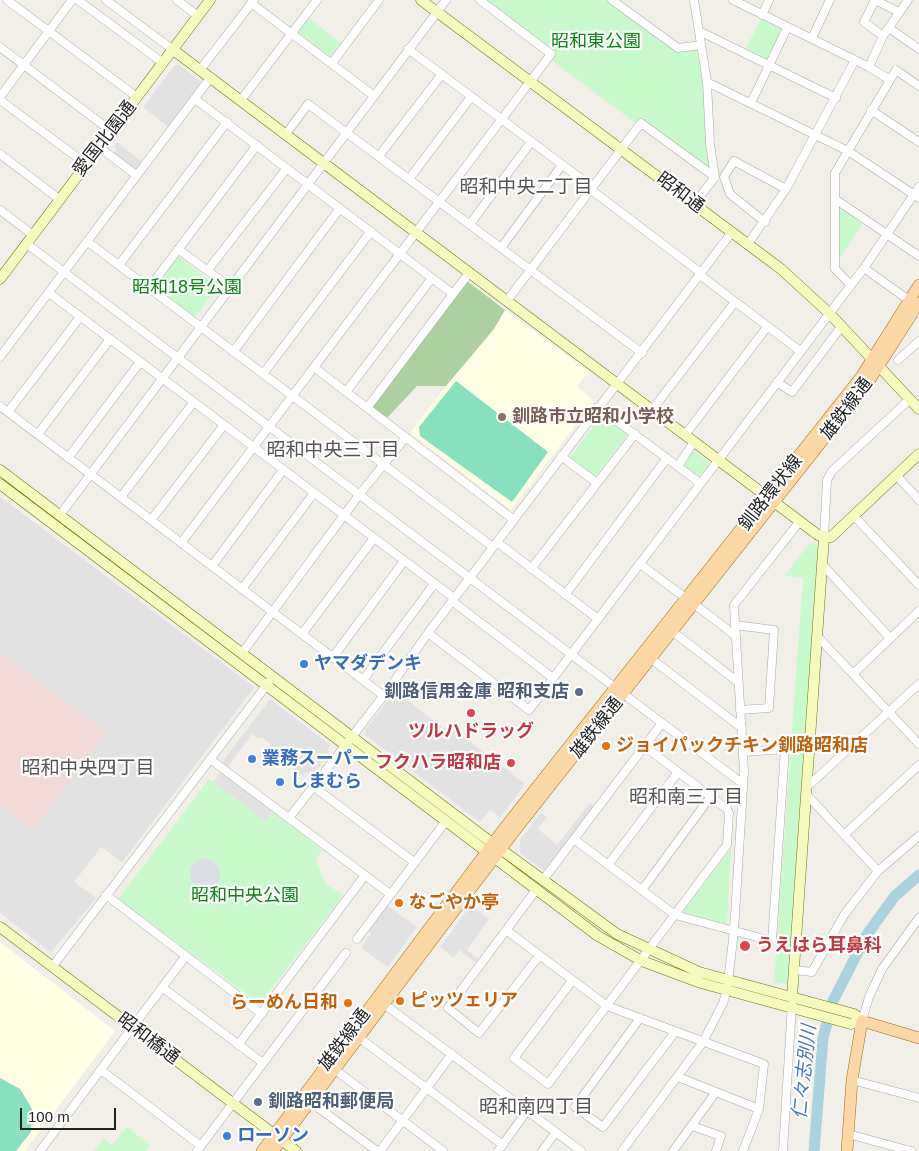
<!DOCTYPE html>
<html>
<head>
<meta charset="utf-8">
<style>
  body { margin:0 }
  #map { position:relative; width:919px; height:1151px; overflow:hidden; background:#f2efe9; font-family:Arial,sans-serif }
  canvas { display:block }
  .scale { position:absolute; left:20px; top:1108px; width:96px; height:22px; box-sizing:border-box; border:2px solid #222; border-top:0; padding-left:6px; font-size:15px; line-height:18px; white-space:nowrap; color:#222; -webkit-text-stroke:4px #fff; paint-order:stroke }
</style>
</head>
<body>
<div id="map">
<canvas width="919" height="1151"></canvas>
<div class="scale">100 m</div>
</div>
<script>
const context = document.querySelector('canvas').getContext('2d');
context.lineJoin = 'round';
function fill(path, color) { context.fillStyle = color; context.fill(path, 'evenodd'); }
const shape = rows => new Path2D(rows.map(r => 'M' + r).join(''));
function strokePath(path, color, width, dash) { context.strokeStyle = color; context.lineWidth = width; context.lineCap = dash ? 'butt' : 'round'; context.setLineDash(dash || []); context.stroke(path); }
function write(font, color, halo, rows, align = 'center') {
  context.font = font + ' Arial,"Noto Sans JP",sans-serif'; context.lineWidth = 4.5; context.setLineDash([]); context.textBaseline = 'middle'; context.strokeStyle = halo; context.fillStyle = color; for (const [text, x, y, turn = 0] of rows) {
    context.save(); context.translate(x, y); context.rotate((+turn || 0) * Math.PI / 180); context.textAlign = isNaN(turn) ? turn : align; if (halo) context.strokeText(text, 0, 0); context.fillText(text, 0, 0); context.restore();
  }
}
fill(shape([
  [0,497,254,687,122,862,101,847,74,882,96,898,51,952,0,913]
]), '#f2dad9');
fill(shape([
  [505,310,589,372,577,386,594,401,511,510,410,433],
  [0,942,115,1031,25,1151,0,1151]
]), '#ffffe5');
fill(shape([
  [467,281,505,310,494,329,446,386,417,386,387,418,370,407]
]), '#add19e');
fill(shape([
  [483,0,608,0,677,52,699,48,704,82,711,165,707,168,637,124,550,59,554,54],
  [309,18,341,43,330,57,298,32],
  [761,19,783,30,768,59,746,48],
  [843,208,863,224,838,260,838,210],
  [178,256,218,287,195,317,155,287],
  [602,414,628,434,595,477,570,458],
  [692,450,708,461,708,466,699,478,682,464],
  [810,542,819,547,787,984,774,982,803,578,784,576],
  [209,779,265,821,272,811,322,850,316,859,325,883,343,895,260,1004,118,899],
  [731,849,727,924,684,913,684,910],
  [127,1127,150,1145,146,1151,94,1151,104,1138,112,1145]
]), '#c8facc');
fill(shape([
  [456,381,548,452,512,502,420,436,419,427],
  [0,1078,20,1089,32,1109,31,1132,16,1151,0,1151]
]), '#88e0be');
fill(shape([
  [175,65,179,65,201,82,168,127,143,107],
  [117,142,142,162,137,168,134,169,113,153,117,149,114,147],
  [0,497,254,687,122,862,101,847,74,882,96,898,51,952,0,913,0,805,33,830,106,732,0,652],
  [396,691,444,729,448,725,525,784,500,818,490,810,480,822,365,735,366,729],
  [270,699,330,745,327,749,330,752,312,776,306,772,303,776,275,754,276,752,269,747,271,744,261,737,259,739,252,734,228,767,222,762],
  [222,771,272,811,265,821,213,782],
  [590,803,595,807,544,871,520,853,520,840,541,813,547,817,538,829,557,845],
  [386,905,417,927,388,967,361,948,371,934,367,930],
  [471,905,489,919,467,950,478,959,475,962,459,950,454,958,440,947]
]), '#e2e2e2');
fill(shape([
  '190 874a15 15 0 1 1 30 0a15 15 0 1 1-30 0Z'
]), '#dddde8');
strokePath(shape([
  [814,1151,823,1038,833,1001,866,936,894,897,919,875]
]), '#aad3df', 11);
const street = shape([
  [7,0,137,97],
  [78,0,163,63],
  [106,0,172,49],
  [177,0,198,16],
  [612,0,678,48,701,45],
  [694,0,707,82,710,144,715,177],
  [733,0,869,67,890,80],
  [251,3,373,95],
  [762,15,769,0],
  [889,28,919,49],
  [699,31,836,98],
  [883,36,864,22,875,0,899,12],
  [812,38,830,0],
  [0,47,111,131],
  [408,49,592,187],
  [332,63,379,0],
  [869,67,883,36,908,0],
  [200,70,254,0],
  [707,82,848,151,919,198],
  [0,97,72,0],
  [195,99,453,294],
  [0,100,86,164],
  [241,100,317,0],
  [751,103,787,28],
  [871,110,919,142],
  [286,134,308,104,642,353],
  [99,147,136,175],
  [0,154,59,199],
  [379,156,442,74],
  [409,179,471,97],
  [590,189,701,273],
  [835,199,919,256],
  [0,210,33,235],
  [765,222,730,194,724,177,734,161,786,189],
  [470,224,531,142],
  [88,242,493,547],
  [27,244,743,784],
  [748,244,786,189,855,60],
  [501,248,562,165],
  [178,249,231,288],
  [119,265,227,122],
  [864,268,910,301],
  [208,270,287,168],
  [700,275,800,351],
  [851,285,835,269,835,173,896,70,919,86],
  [149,288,257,145],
  [49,293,454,598],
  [507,301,641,123,715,177,694,204],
  [233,352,340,208],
  [0,357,211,77],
  [898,360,919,341],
  [315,368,514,520],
  [263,374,371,231],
  [777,382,792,392,841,327],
  [346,392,432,278],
  [0,406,384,696],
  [598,407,700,483],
  [367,408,469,273],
  [652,410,735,302],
  [8,412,80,317],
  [38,434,110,339],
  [685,435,767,327],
  [561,456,597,483],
  [68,458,140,362],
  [678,466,694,442],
  [897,476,919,500],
  [121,497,193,403],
  [60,515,446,0],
  [854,516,919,585],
  [151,520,224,425],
  [824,537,827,480,832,471,910,399],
  [497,542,598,619],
  [181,543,551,54,480,0],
  [640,564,687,599],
  [822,564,890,638],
  [212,566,283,470],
  [531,569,635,434],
  [242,589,314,493],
  [565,595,667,458],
  [452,601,553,678],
  [694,604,736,636],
  [735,625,774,630,769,708,740,710],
  [672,631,738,682],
  [428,633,529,710,864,268,919,187],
  [302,634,374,538],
  [817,636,919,744],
  [242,653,359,495,406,437],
  [333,657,404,561],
  [650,658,742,728],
  [853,674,919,611],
  [363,680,434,584],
  [210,759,390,894],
  [808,786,919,684],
  [314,787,414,862],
  [807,795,878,871],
  [289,818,388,690,428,633,732,232],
  [844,835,919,765],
  [575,840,675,915,772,941,785,749,744,752],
  [608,865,678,772],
  [543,880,662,723],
  [536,890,448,1008,479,1033,539,956],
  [642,890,711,796],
  [106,895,262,1014],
  [506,930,607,1006,764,1064,759,1109,743,1151],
  [357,939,446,821],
  [52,967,269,682],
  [794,970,812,972,844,915,878,871,919,836],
  [572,981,514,1058,548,1084,727,845,729,813,727,809,644,746],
  [163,988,263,1063],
  [384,1004,581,1151],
  [640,1018,575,1107,603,1127,675,1032],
  [862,1021,869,997,882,969,919,918],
  [358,1037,503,1145],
  [238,1045,365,875],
  [334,1069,443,1151],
  [101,1070,201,1146],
  [678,1077,759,1109],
  [852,1080,919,1098],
  [309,1101,377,1151],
  [692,1126,721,1136,716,1151],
  [848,1134,911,1151],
  [40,1151,185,957],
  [197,1151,346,953],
  [380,1151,452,1054],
  [498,1151,527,1111],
  [542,1151,556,1132],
  [622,1151,703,1042,723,1003,727,990,734,931,744,771,734,605,800,521],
  [673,1151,716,1092],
  [783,1151,792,1004]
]);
const secondary = shape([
  [421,0,781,269,829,313,919,409],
  [172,49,818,535,831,537,919,454],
  [0,279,210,0],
  [0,470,480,834,617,934,699,972,854,1014,862,1021],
  [0,484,598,936,642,961,701,983,851,1024,862,1021],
  [0,927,296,1151],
  [792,997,824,537]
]);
const primary = shape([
  [262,1151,503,830,861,377,919,285],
  [273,1151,513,833,867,384,919,303],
  [847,1151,852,1080,862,1021,919,1038]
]);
strokePath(street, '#a9a9a9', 9);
strokePath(secondary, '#707d05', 11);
strokePath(primary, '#a06b00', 12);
strokePath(street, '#fff', 8);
strokePath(secondary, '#f7fabf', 10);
strokePath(primary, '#fcd6a4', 11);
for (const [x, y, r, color] of [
  [502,417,5,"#8d6e63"],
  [304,664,5,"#3f7fe0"],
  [579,692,5,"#5c6f8a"],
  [471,713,5,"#e0444e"],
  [606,746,5,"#e8710a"],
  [252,759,5,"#3f7fe0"],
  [511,763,5,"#e0444e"],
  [280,782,5,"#3f7fe0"],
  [399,903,5,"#e8710a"],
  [745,946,6,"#e0444e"],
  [400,1001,5,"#e8710a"],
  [348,1003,5,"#e8710a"],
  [258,1102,5,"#5c6f8a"],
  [227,1136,5,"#3f7fe0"]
]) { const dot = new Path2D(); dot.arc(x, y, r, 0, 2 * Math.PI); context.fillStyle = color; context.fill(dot); strokePath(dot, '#fff', 2); }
write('18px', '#0c8416', '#fff', [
  ["昭和東公園",596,42],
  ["昭和18号公園",187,288],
  ["昭和中央公園",245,896]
]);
write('18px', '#222', '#fff', [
  ["愛国北園通",105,139,-52],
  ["昭和通",680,193,37],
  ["雄鉄線通",847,409,-53],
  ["釧路環状線",771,493,-52],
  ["雄鉄線通",597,728,-52],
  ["昭和橋通",148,1039,37],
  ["雄鉄線通",345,1040,-53]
]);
write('bold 18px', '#785e54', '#fff', [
  ["釧路市立昭和小学校",512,417]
], 'left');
write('bold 18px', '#366cbe', '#fff', [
  ["ヤマダデンキ",314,664],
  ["業務スーパー",262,759],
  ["しまむら",290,782],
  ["ローソン",237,1136]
], 'left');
write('bold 18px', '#4e5e75', '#fff', [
  ["釧路信用金庫 昭和支店",569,692],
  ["釧路昭和郵便局",268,1102,"left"]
], 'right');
write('bold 18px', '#be3a42', '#fff', [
  ["ツルハドラッグ",471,732],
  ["フクハラ昭和店",501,763,"right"],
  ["うえはら耳鼻科",756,946,"left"]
]);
write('bold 18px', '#c56008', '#fff', [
  ["ジョイパックチキン釧路昭和店",616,746],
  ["なごやか亭",409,903],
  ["ピッツェリア",410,1001],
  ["らーめん日和",338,1003,"right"]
], 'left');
write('19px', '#555', '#fff', [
  ["昭和中央二丁目",526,188],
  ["昭和中央三丁目",333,451],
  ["昭和中央四丁目",88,769],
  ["昭和南三丁目",686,798],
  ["昭和南四丁目",536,1108]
]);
write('italic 19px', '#4a7aab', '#fff', [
  ["仁々志別川",805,1072,-84]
]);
</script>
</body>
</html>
